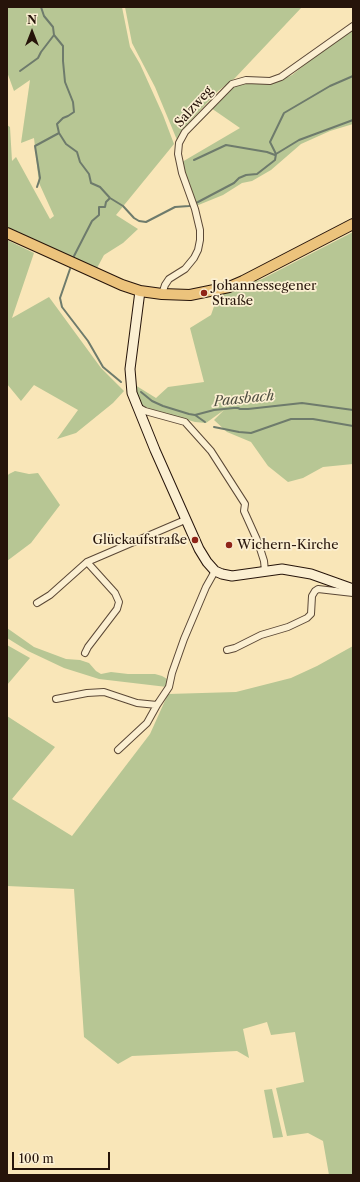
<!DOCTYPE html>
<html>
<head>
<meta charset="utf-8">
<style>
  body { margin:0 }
  #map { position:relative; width:360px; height:1182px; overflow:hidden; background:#f9e6b8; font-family:"Libre Caslon Text",serif }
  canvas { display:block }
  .frame { position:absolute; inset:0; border:8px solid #26140a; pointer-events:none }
  .north { position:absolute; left:12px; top:12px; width:40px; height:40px; -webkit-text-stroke:3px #fbefd1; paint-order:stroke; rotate:0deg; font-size:11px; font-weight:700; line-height:16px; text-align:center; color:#26140a }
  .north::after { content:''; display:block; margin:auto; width:14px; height:18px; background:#26140a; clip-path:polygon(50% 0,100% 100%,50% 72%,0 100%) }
  .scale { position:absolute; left:12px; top:1152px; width:98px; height:18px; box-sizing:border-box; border:2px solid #26140a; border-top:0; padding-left:5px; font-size:12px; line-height:14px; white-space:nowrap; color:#26140a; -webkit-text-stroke:3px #fbefd1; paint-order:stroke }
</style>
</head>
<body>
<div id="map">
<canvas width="360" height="1182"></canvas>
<div class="frame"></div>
<div class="north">N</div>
<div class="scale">100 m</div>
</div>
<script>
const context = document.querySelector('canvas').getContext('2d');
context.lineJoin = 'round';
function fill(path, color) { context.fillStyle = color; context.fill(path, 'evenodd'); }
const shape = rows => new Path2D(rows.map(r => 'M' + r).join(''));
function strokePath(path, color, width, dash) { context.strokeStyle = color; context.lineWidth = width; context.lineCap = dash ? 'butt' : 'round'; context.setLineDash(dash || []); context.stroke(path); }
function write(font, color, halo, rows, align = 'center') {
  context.font = font + ' "Libre Caslon Text",serif'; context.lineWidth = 3.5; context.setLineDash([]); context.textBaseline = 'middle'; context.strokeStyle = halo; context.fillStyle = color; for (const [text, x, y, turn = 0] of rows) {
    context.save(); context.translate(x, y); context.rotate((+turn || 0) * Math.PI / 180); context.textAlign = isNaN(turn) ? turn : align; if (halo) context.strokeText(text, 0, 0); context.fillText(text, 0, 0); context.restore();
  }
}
fill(shape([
  [7,7,122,7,130,47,140,64,163,115,174,144,116,215,138,229,123,243,104,255,97,268,7,228,7,125,10,127,12,161,16,157,50,219,54,216,39,183,34,138,21,143,30,80,14,91,7,72],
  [125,7,302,7,235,78,218,91,183,129,177,140,155,87,132,43],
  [353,28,353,124,330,131,301,144,271,170,252,181,242,183,223,195,196,206,196,202,194,202,182,162,240,128,211,108,228,91,236,86,244,83,270,84,281,80,292,75,324,49],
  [353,232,353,464,323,467,303,478,288,482,268,466,251,442,227,432,214,420,224,410,206,423,195,422,141,406,134,393,135,385,156,398,168,387,204,382,190,328,211,315,218,295,262,279],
  [7,240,34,253,12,318,49,297,101,368,124,391,113,403,76,433,57,439,78,410,34,385,21,401,7,384],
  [15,471,29,474,38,473,60,505,31,543,7,561,7,476,9,474],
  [7,628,34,647,66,659,80,660,89,663,96,671,101,674,111,672,128,674,155,674,162,676,169,680,167,687,99,679,64,668,28,651,7,638],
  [7,645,30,658,7,685],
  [353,646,353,1175,329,1175,323,1141,308,1133,287,1136,276,1088,304,1082,295,1032,271,1035,267,1022,243,1029,249,1058,237,1051,132,1056,118,1064,84,1037,74,889,7,886,7,716,55,747,12,799,72,836,150,734,168,694,236,692,291,678,317,666],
  [272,1089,283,1137,273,1138,264,1090]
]), '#b7c694');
strokePath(shape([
  [7,7,16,7],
  [41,7,44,16,53,27,54,35,63,46,63,61,65,82,73,102,74,112,68,116,63,118,57,124,59,133,66,144,77,152,80,162,89,174,91,183,100,187,110,198,123,206,134,218,139,221,146,222,175,207,189,206,198,202,234,183,239,178,246,175,257,174,275,160,276,154,299,140,353,120],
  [20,71,38,58,41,52,54,35],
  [276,154,270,142,284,113,330,86,353,76],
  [194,160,226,145,267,152,275,155],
  [37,187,40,178,35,146,59,133],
  [74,256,92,221,99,215,99,207,105,207,106,202,110,198],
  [70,269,60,298,62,307,88,341,103,367,121,382],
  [141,392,152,401,163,406,189,414,195,415,214,410,234,408,238,408,240,409,248,409,302,403,353,410],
  [195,415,205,422],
  [214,427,239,432,251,433,291,419,313,419,353,426]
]), '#6e7b6c', 2);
const street = shape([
  [162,294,165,285,169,279,185,269,194,258,198,250,200,240,200,230,195,209,182,173,178,154,179,143,185,132,232,84,246,80,270,81,281,77,353,26],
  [138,407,145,411,185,422,211,451,245,504,244,511,258,542,264,561,265,571],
  [37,603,50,595,87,562,185,520],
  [227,650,235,648,261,635,288,627,307,618,311,614,312,596,315,591,318,589,353,593],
  [85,653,88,647,117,609,119,602,115,593,87,562],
  [56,699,87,693,104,692,137,703,157,705,169,687,172,673,184,639,206,587,215,571],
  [118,750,147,723,157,705]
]);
const secondary = shape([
  [140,291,130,369,132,393,155,450,199,549,207,562,215,571,222,574,232,576,282,569,311,574,353,589]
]);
const primary = shape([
  [7,233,122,285,140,291,162,294,190,295,229,287,243,281,353,224]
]);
strokePath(street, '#5b4836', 8);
strokePath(secondary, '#26140a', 11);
strokePath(primary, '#26140a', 12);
strokePath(street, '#fbefd1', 6);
strokePath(secondary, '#fbefd1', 9);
strokePath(primary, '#ecc37c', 10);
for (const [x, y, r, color] of [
  [204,293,4,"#8f2418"],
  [195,540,4,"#8f2418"],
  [229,545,4,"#8f2418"]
]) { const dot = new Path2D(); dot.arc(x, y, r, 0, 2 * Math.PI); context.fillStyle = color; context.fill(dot); strokePath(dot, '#fbefd1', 1.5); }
write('13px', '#26140a', '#fbefd1', [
  ["Salzweg",194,107,-48]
]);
write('13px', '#26140a', '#fbefd1', [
  ["Johannessegener",212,286],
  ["Straße",212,301],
  ["Glückaufstraße",187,540,"right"],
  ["Wichern-Kirche",237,545]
], 'left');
write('italic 14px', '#505043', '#fbefd1', [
  ["Paasbach",244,399,-6]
]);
</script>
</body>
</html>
